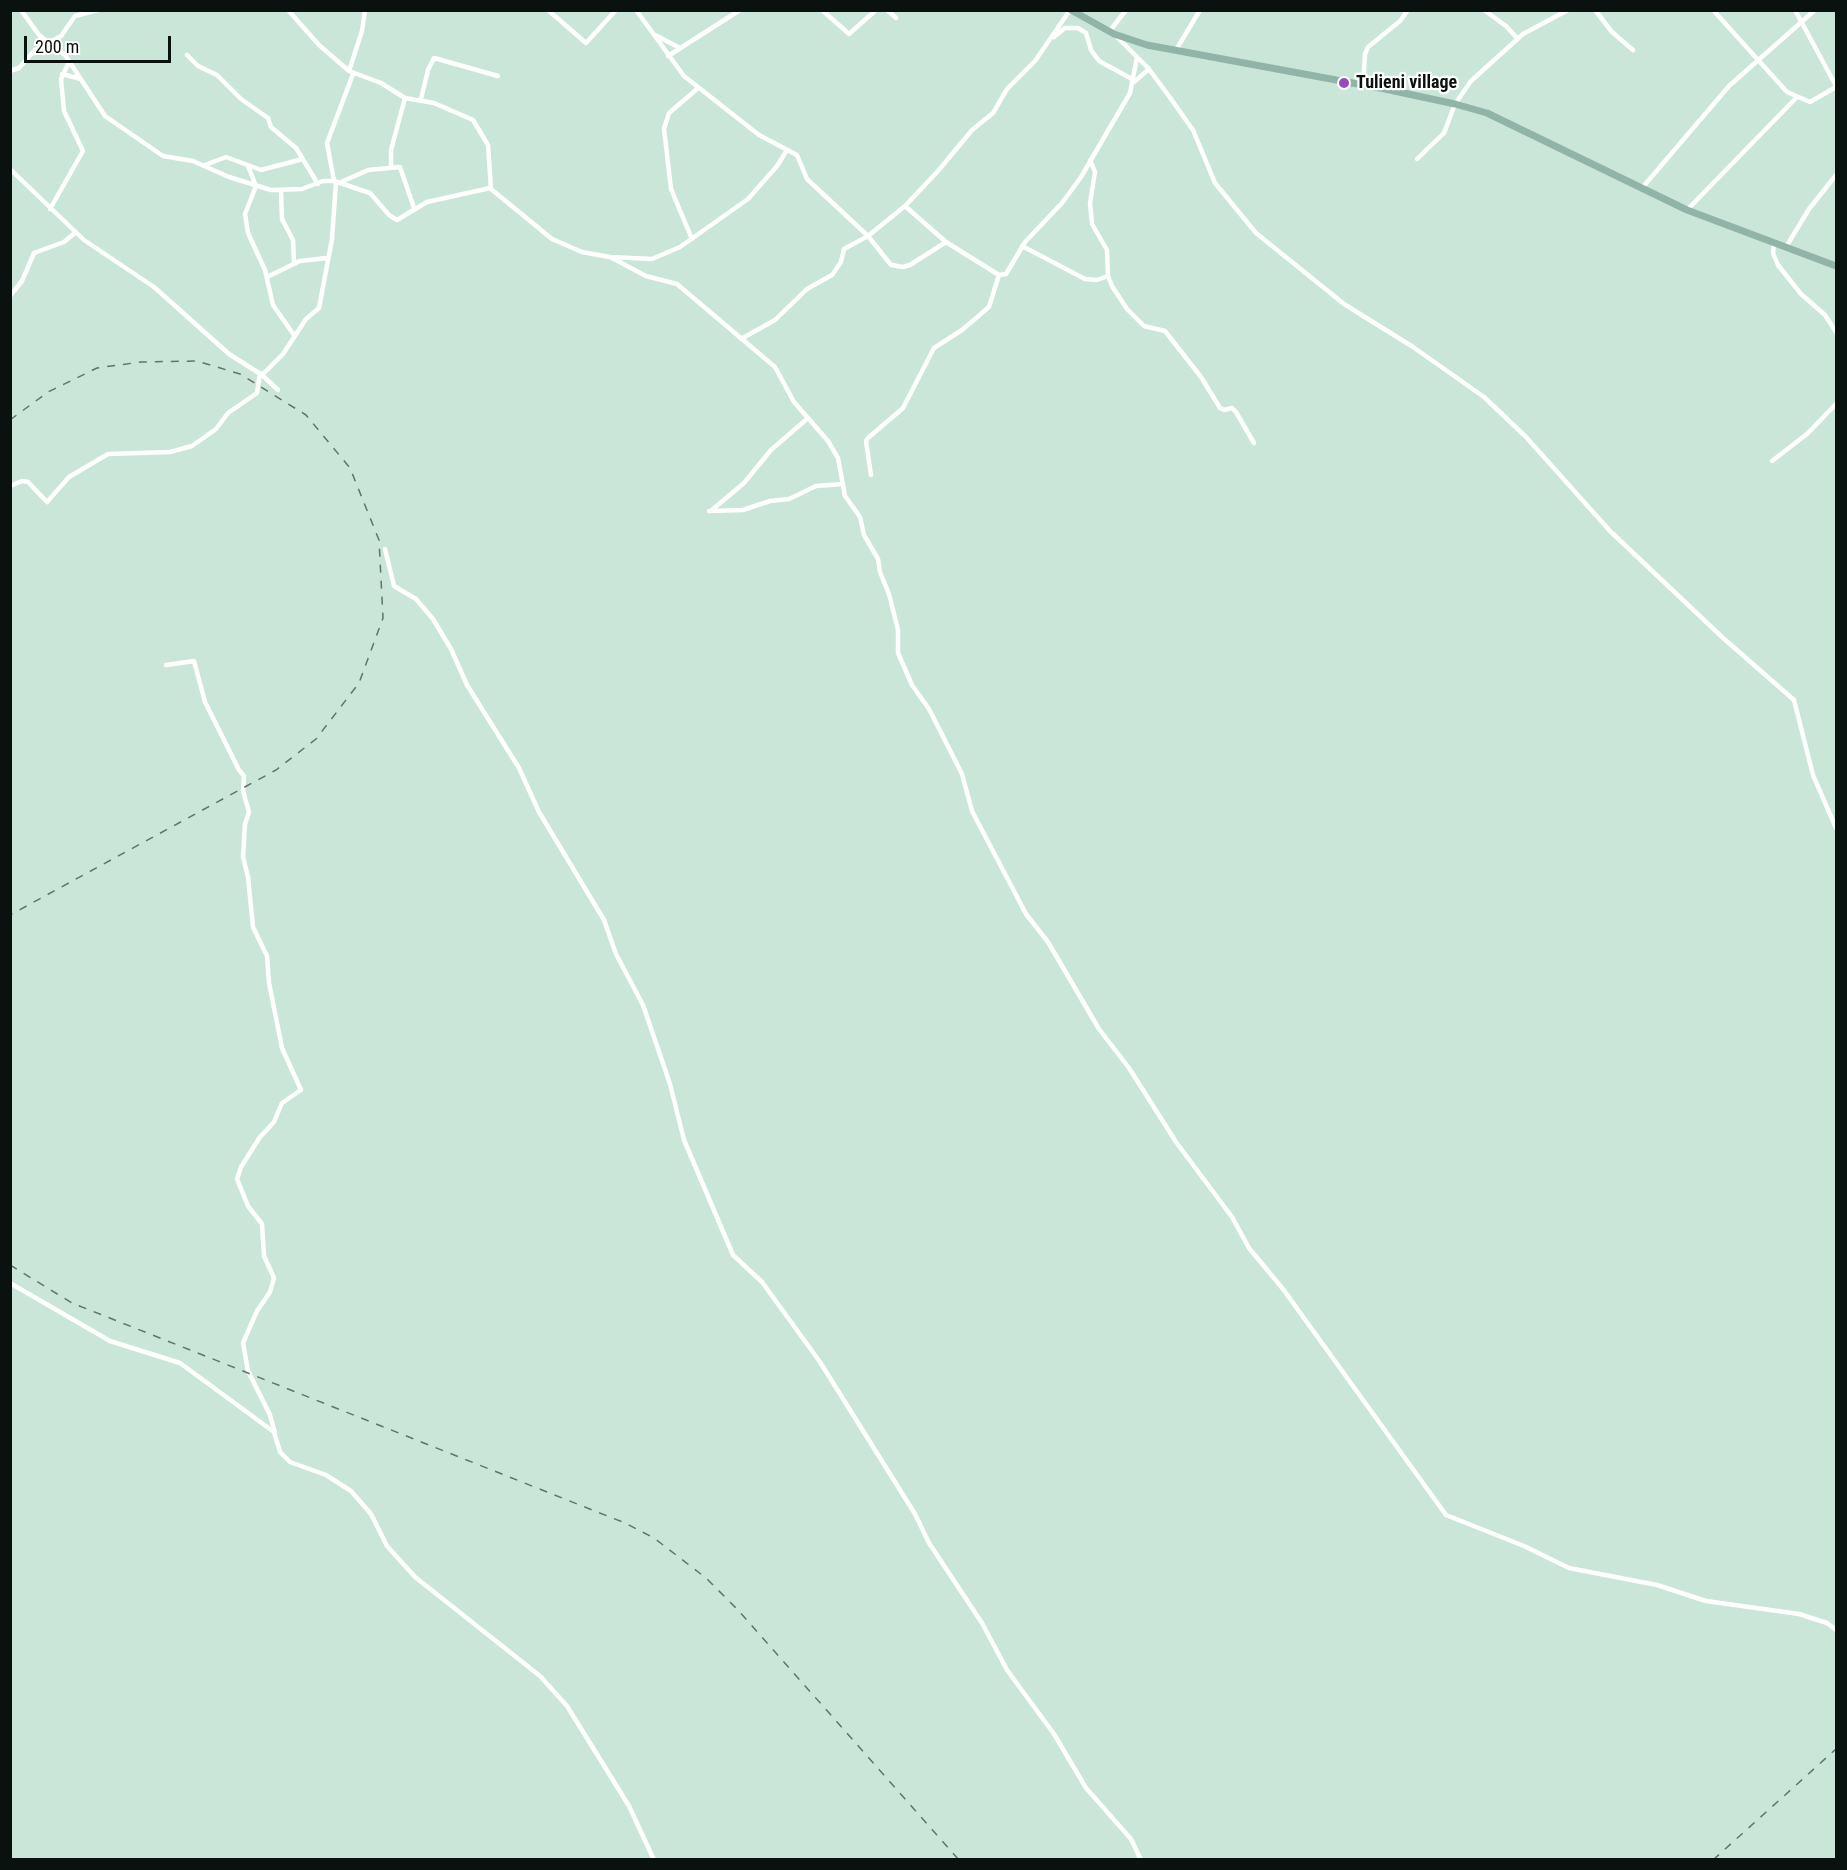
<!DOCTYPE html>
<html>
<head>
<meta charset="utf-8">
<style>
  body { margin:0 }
  #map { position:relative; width:1847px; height:1870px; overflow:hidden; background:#cae6d9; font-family:"Roboto Condensed",sans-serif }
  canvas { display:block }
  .frame { position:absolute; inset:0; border:12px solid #09120e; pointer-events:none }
  .scale { position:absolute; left:24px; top:36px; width:147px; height:27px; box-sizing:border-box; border:3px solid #09120e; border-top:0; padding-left:8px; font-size:18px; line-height:21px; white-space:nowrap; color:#09120e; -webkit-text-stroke:4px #fff; paint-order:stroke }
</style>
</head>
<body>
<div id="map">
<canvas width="1847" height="1870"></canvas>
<div class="frame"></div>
<div class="scale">200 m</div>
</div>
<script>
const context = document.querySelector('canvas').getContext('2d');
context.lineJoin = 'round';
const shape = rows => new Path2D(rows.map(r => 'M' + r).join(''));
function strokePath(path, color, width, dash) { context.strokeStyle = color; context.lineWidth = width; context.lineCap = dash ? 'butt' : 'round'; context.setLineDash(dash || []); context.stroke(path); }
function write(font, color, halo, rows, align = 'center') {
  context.font = font + ' "Roboto Condensed",sans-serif'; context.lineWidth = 4.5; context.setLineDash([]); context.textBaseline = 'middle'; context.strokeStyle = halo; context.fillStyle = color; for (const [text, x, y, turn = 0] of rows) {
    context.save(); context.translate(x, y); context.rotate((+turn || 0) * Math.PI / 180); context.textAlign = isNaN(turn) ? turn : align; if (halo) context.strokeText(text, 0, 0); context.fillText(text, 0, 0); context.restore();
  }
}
strokePath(shape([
  [21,10,39,35,65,55,105,116,163,156,193,161,229,177,271,190,302,189,323,181,334,181,370,193,389,215,397,220,427,202,490,188],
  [288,10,319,45,349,71,381,83,405,98,434,103,473,120,488,145,491,189,552,239,582,252,610,257,646,276,677,284,775,367,794,402,828,441,838,458,845,496,860,517,864,535,878,559,880,572,889,594,898,630,898,653,912,685,929,709,962,774,972,811,1026,914,1048,942,1099,1029,1129,1068,1176,1142,1232,1217,1249,1248,1283,1289,1446,1515,1524,1546,1569,1568,1657,1585,1706,1601,1799,1614,1827,1623,1836,1630],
  [548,10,586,43,616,10],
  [636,10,684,76,759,135,797,155,807,179,868,236,891,265,903,267,910,265,946,242],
  [822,10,849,34,876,10],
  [887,10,896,18],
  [1484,10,1506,26,1517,38],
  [1595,10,1612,32,1633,50],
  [1713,10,1787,92,1810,102,1836,87],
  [1795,10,1836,86],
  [1109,32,1126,10],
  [655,35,680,48],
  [1116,36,1149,69,1171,99,1193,130,1215,183,1256,233,1344,304,1413,347,1484,397,1526,437,1610,531,1722,637,1794,700,1813,775,1836,828],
  [1054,37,1065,28,1078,28,1086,33,1091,50,1099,61,1134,80],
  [1176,50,1200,10],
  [187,55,198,66,217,75,241,99,268,118,271,127,296,148,318,184],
  [668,56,740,10],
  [10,71,19,68,35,50,61,36,75,16,98,10],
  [349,71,362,31,365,10],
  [62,74,81,79],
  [1134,82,1149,69],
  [1363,85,1365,54,1368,47,1400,21,1408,10],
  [421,99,428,70,434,58,498,76],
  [1417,159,1444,133,1455,104,1471,81,1523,34,1568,10],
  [1090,160,1095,172,1090,203,1092,224,1107,250,1108,276,1112,286,1127,309,1144,326,1165,331,1201,377,1220,408,1224,410,1232,408,1236,412,1254,443],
  [205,165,226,157,261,170,303,159],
  [248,166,256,186,245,214,248,233,265,270,273,305,294,335],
  [391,167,391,150,405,98],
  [10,169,84,240,154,287,229,354,262,375,278,390],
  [334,181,327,143,353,74],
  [339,183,368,170,400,167,414,208],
  [1642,188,1729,86,1815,10],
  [281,191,282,219,293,240,294,263],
  [905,206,946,242,999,275,1006,274,1025,242,1062,203,1081,177,1130,93,1137,57],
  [50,209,83,151,64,111,61,79,69,62],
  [1687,210,1797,97],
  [692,239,671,189,664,129,669,113,697,89],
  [1774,243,1773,253,1778,265,1801,294,1825,315,1836,332],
  [1022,246,1085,279,1097,280,1108,276],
  [1786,247,1809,209,1836,175],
  [610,257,652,259,680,247,748,199,777,166,787,150],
  [267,277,300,261,327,258],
  [10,296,22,281,34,253,64,242,76,232],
  [741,339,775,320,807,289,832,275,841,262,844,249,868,236,905,206,938,171,972,130,993,113,1007,89,1035,61,1070,10],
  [262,375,283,354,306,319,319,308,332,239,336,182],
  [1772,461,1807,434,1836,404],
  [871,475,866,441,868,438,903,408,934,348,962,330,989,307,999,275],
  [10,486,22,481,28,482,47,502,69,477,108,454,170,452,192,446,216,429,228,413,257,393,260,373],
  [713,509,744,483,771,450,808,418],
  [709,511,743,510,770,501,789,499,816,486,843,484],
  [385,549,394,586,416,599,433,619,451,649,467,685,519,768,539,812,604,920,616,954,643,1005,670,1084,684,1140,733,1255,762,1282,820,1362,915,1514,929,1543,982,1623,1007,1670,1054,1734,1086,1788,1131,1839,1141,1860],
  [166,665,194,661,205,702,239,770,244,776,243,791,249,812,245,824,243,857,248,877,253,927,267,956,269,983,282,1048,301,1090,282,1103,274,1122,260,1137,241,1167,237,1179,248,1206,262,1224,264,1256,274,1278,270,1292,257,1311,243,1343,248,1371,270,1415,275,1433],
  [10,1283,110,1341,180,1363,274,1432,280,1452,290,1462,326,1475,351,1491,371,1514,387,1546,415,1577,540,1676,567,1706,629,1806,654,1860]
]), '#fff', 4.5);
strokePath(shape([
  [1071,10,1114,34,1147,45,1385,89,1455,104,1487,113,1687,210,1836,266]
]), '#90b5a8', 7);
strokePath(shape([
  [10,420,48,392,97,368,141,362,197,361,240,374,306,415,350,468,379,540,383,618,359,683,316,739,276,770,10,915],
  [10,1265,72,1303,625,1523,654,1538,706,1578,738,1610,959,1860],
  [1713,1860,1836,1749]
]), '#61736b', 1.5, [8, 8]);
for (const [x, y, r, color] of [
  [1344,83,6,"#984bbc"]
]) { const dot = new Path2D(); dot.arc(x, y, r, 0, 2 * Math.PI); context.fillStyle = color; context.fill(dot); strokePath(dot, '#fff', 2); }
write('bold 18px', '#09120e', '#fff', [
  ["Tulieni village",1356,83]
], 'left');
</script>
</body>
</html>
